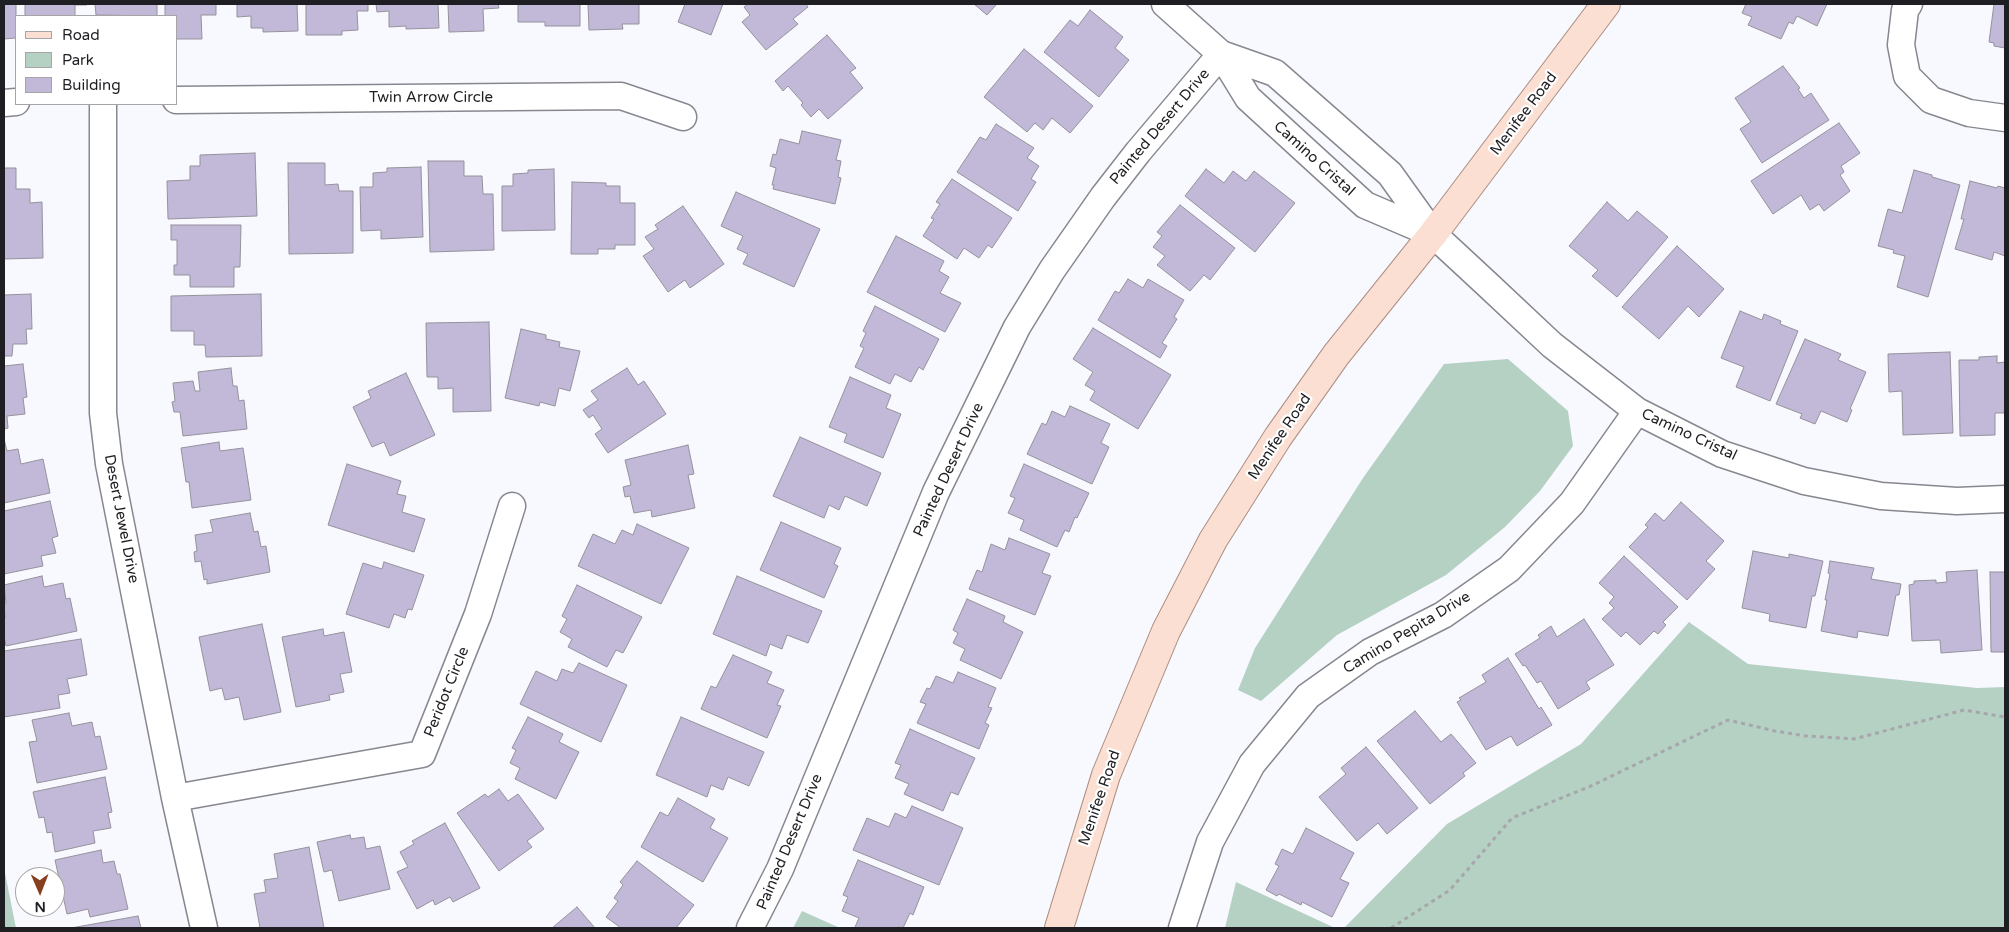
<!DOCTYPE html>
<html>
<head>
<meta charset="utf-8">
<style>
  body { margin:0 }
  #map { position:relative; width:2009px; height:932px; overflow:hidden; background:#f8f8ff; font-family:"Varela Round",sans-serif }
  canvas { display:block }
  .frame { position:absolute; inset:0; border:5px solid #1f1f23; pointer-events:none }
  .legend { position:absolute; left:15px; top:15px; width:162px; height:90px; box-sizing:border-box; background:#fff; border:1px solid #a5a5a7; margin:0; padding:6px 9px; list-style:none; font-size:15px; color:#1f1f23 }
  .legend li { display:flex; align-items:center; gap:10px; height:25px }
  .legend b { width:25px; border:1px solid #a5a5a7 }
  .north { position:absolute; left:15px; top:867px; width:50px; height:50px; box-sizing:border-box; background:#fff; border:1px solid #a5a5a7; border-radius:50%; rotate:179deg; font-size:14px; font-weight:700; line-height:20px; text-align:center; color:#1f1f23 }
  .north::after { content:''; display:block; margin:auto; width:18px; height:22px; background:#873f21; clip-path:polygon(50% 0,100% 100%,50% 72%,0 100%) }
</style>
</head>
<body>
<div id="map">
<canvas width="2009" height="932"></canvas>
<div class="frame"></div>
<ul class="legend">
<li><b style="height:6px;background:#fbdfd2"></b>Road</li>
<li><b style="height:14px;background:#b5d1c3"></b>Park</li>
<li><b style="height:14px;background:#c2b8d8"></b>Building</li>
</ul>
<div class="north">N</div>
</div>
<script>
const context = document.querySelector('canvas').getContext('2d');
context.lineJoin = 'round';
function fill(path, color) { context.fillStyle = color; context.fill(path, 'evenodd'); }
const shape = rows => new Path2D(rows.map(r => 'M' + r).join(''));
function strokePath(path, color, width, dash) { context.strokeStyle = color; context.lineWidth = width; context.lineCap = dash ? 'butt' : 'round'; context.setLineDash(dash || []); context.stroke(path); }
function write(font, color, halo, rows, align = 'center') {
  context.font = font + ' "Varela Round",sans-serif'; context.lineWidth = 4.5; context.setLineDash([]); context.textBaseline = 'middle'; context.strokeStyle = halo; context.fillStyle = color; for (const [text, x, y, turn = 0] of rows) {
    context.save(); context.translate(x, y); context.rotate((+turn || 0) * Math.PI / 180); context.textAlign = isNaN(turn) ? turn : align; if (halo) context.strokeText(text, 0, 0); context.fillText(text, 0, 0); context.restore();
  }
}
fill(shape([
  [1508,359,1568,411,1573,446,1540,491,1505,527,1446,575,1337,635,1261,701,1238,690,1255,648,1363,478,1444,364],
  [1689,622,1748,664,1977,688,2005,687,2005,928,1344,928,1447,824,1581,744],
  [4,868,16,928,4,928],
  [1236,882,1335,928,1225,928],
  [802,911,840,928,793,928]
]), '#b5d1c3');
const building = shape([
  [4,4,16,4,16,38,4,39,4,4],
  [25,4,87,4,87,5,75,5,75,16,25,16,25,4],
  [95,4,157,4,157,16,96,15,95,4],
  [165,4,216,4,216,15,201,15,202,39,176,39,176,16,165,16,165,4],
  [237,4,297,4,298,31,263,32,263,28,251,28,251,16,237,17,237,4],
  [306,4,368,4,368,11,357,11,358,30,342,31,342,35,306,35,306,4],
  [376,4,438,4,439,28,406,29,406,26,389,27,389,11,377,12,376,4],
  [448,4,498,4,499,8,483,9,484,31,449,32,448,4],
  [518,4,580,4,580,26,545,26,545,22,518,22,518,4],
  [588,4,651,4,639,4,639,24,622,24,623,29,589,30,588,4],
  [685,4,723,4,711,35,678,22,685,4],
  [748,4,806,4,808,7,793,19,798,24,766,50,742,22,750,15,744,7,748,4],
  [974,4,997,4,987,15,974,4],
  [1746,4,1827,4,1817,26,1797,16,1793,24,1789,22,1781,39,1748,25,1752,17,1742,13,1746,4],
  [1994,4,2005,4,2005,48,1994,46,1994,43,1989,42,1994,4],
  [1090,10,1123,37,1115,48,1129,60,1099,97,1044,52,1070,20,1078,26,1090,10],
  [827,35,856,68,850,72,863,88,828,119,819,109,811,117,801,105,803,103,788,86,783,91,775,81,827,35],
  [1024,49,1093,106,1070,133,1052,118,1043,130,1035,123,1027,132,984,97,1024,49],
  [1783,66,1800,88,1798,89,1804,98,1811,93,1829,120,1762,163,1740,129,1751,122,1735,98,1783,66],
  [1839,123,1860,153,1841,166,1844,172,1840,175,1850,191,1824,211,1819,204,1810,210,1801,195,1773,214,1751,181,1839,123],
  [996,124,1034,148,1027,158,1039,166,1031,179,1036,182,1018,211,957,172,980,137,986,140,996,124],
  [802,131,841,140,836,160,841,161,838,177,841,178,835,204,773,189,774,185,772,185,776,168,770,166,773,154,776,155,780,139,799,144,802,131],
  [255,153,257,216,168,219,167,181,190,180,190,166,200,166,200,155,255,153],
  [428,161,464,161,464,176,482,176,483,194,493,194,494,250,430,252,428,161],
  [288,163,325,163,325,185,338,184,339,191,353,191,353,253,289,254,288,163],
  [421,167,423,237,381,239,381,230,361,231,360,187,373,187,373,173,387,172,387,168,421,167],
  [4,168,16,168,16,189,30,189,30,203,42,202,43,258,4,259,4,168],
  [554,169,555,230,502,231,502,186,513,186,513,174,528,173,528,170,554,169],
  [1206,169,1224,183,1233,171,1246,181,1254,171,1295,203,1255,252,1185,196,1206,169],
  [1914,170,1932,175,1932,177,1960,185,1928,297,1897,287,1905,256,1893,253,1894,250,1878,246,1888,209,1902,213,1914,170],
  [952,179,1012,218,992,248,988,245,979,258,964,248,957,259,923,236,934,219,931,218,940,204,936,202,952,179],
  [1970,181,1997,188,1998,186,2005,188,2005,256,1994,252,1992,260,1955,249,1964,219,1961,219,1970,181],
  [572,182,606,183,606,186,620,186,620,203,635,203,635,245,615,245,615,249,598,249,598,254,571,254,572,182],
  [736,192,820,229,794,287,743,264,748,254,737,249,743,236,721,226,736,192],
  [1607,202,1628,221,1637,211,1668,237,1617,297,1592,276,1598,270,1569,246,1607,202],
  [1180,205,1235,248,1210,280,1204,275,1190,291,1157,265,1165,256,1153,247,1162,236,1157,232,1180,205],
  [683,206,724,264,690,288,685,280,668,292,643,256,654,249,645,237,658,229,655,225,683,206],
  [171,225,241,225,240,267,234,267,234,287,190,287,190,275,174,275,174,265,177,265,177,240,171,240,171,225],
  [896,236,944,261,939,271,949,277,940,293,961,303,945,332,867,292,896,236],
  [1677,246,1724,289,1699,317,1688,306,1659,339,1622,307,1677,246],
  [1128,279,1143,288,1148,279,1184,300,1174,317,1177,319,1162,343,1167,346,1160,358,1098,320,1115,291,1119,293,1128,279],
  [31,294,32,329,26,329,27,344,13,344,12,356,4,356,4,295,31,294],
  [261,294,262,356,206,357,205,345,194,345,194,331,171,331,171,296,261,294],
  [875,306,939,339,923,370,919,367,911,382,895,374,890,384,855,367,864,348,860,346,866,333,863,331,875,306],
  [1740,311,1762,320,1764,314,1781,321,1780,324,1798,331,1770,401,1736,387,1744,367,1721,358,1740,311],
  [489,322,491,411,453,412,453,388,438,389,438,377,427,377,426,323,489,322],
  [1093,328,1171,375,1138,429,1090,400,1095,391,1085,385,1093,372,1073,359,1093,328],
  [521,329,546,335,546,339,560,342,559,347,580,351,570,391,559,388,555,406,540,402,539,406,505,398,521,329],
  [1805,339,1841,354,1838,360,1866,372,1850,409,1852,410,1847,422,1821,411,1815,424,1800,418,1802,414,1776,404,1805,339],
  [1950,352,1953,433,1903,435,1902,391,1889,392,1888,354,1950,352],
  [1997,356,1997,363,2005,362,2005,408,2004,413,1995,413,1995,435,1960,436,1959,360,1979,360,1979,357,1997,356],
  [23,364,27,397,23,398,25,414,7,416,8,428,4,429,4,366,23,364],
  [231,368,233,386,237,386,239,401,244,400,247,429,183,436,180,412,174,412,172,402,175,401,173,383,193,381,195,391,200,391,198,372,231,368],
  [627,368,638,385,644,381,666,414,608,453,595,434,602,429,593,415,589,418,583,410,598,400,591,391,627,368],
  [406,373,435,435,390,456,384,442,372,447,353,407,371,398,368,391,406,373],
  [850,377,891,395,886,408,901,414,883,458,844,442,847,434,829,427,850,377],
  [1070,406,1110,424,1101,443,1109,447,1092,484,1027,454,1042,423,1046,425,1052,411,1065,417,1070,406],
  [800,437,881,473,867,506,845,496,839,510,829,505,824,518,773,496,800,437],
  [4,439,7,451,18,449,21,464,43,459,50,493,4,503,4,439],
  [219,442,220,451,243,448,251,500,192,508,189,482,186,482,181,448,219,442],
  [688,445,694,474,688,475,695,508,652,517,651,510,634,513,630,496,625,497,623,487,631,485,625,460,688,445],
  [347,464,401,481,397,494,406,496,402,512,425,519,414,552,328,525,347,464],
  [1024,464,1089,493,1077,518,1075,517,1069,532,1065,530,1057,547,1020,530,1024,520,1008,513,1015,498,1010,496,1024,464],
  [50,501,58,536,52,538,56,553,41,556,43,566,4,574,4,511,50,501],
  [1681,502,1724,541,1706,561,1715,569,1687,600,1629,547,1648,527,1645,525,1655,513,1664,521,1681,502],
  [250,513,254,532,258,531,261,547,266,546,270,572,207,584,207,579,204,580,201,561,195,562,194,552,197,551,195,535,213,532,210,520,250,513],
  [781,522,841,548,834,564,838,566,824,598,760,570,781,522],
  [637,524,689,548,661,604,578,566,593,534,615,544,622,530,633,535,637,524],
  [1009,538,1050,554,1042,573,1051,576,1035,615,969,589,977,570,982,572,991,544,1005,550,1009,538],
  [1753,551,1789,558,1789,554,1823,561,1815,596,1812,596,1806,628,1769,621,1770,614,1742,608,1753,551],
  [1624,556,1678,607,1663,622,1666,625,1658,634,1654,631,1640,645,1626,632,1621,637,1602,619,1614,608,1609,603,1614,597,1599,583,1624,556],
  [1830,561,1874,568,1871,579,1901,584,1899,595,1896,595,1888,636,1858,631,1857,638,1821,631,1827,600,1825,600,1830,574,1828,573,1830,561],
  [384,562,424,575,412,610,408,609,405,618,394,614,389,628,346,614,363,563,382,569,384,562],
  [1977,570,1982,650,1941,653,1940,640,1912,641,1909,585,1914,584,1914,581,1936,580,1936,583,1947,582,1946,572,1977,570],
  [1990,572,2005,572,2005,652,1991,652,1990,572],
  [42,576,44,587,63,583,66,599,70,598,77,631,6,646,4,636,4,619,5,618,4,604,6,603,4,585,42,576],
  [737,576,822,611,808,643,787,635,782,649,770,644,766,656,713,634,737,576],
  [577,585,642,617,623,653,616,650,607,667,568,647,572,639,560,632,567,619,562,616,577,585],
  [967,599,1005,616,1003,622,1023,632,1001,679,960,660,965,649,953,643,958,633,953,630,967,599],
  [1584,619,1614,665,1586,682,1590,689,1558,709,1541,681,1537,683,1525,665,1523,666,1515,654,1540,638,1538,635,1551,626,1557,637,1584,619],
  [262,624,281,712,244,720,239,697,225,700,222,688,210,691,199,637,262,624],
  [323,629,324,636,344,632,352,672,340,674,344,692,329,695,330,700,296,707,282,637,323,629],
  [81,639,87,675,67,679,70,693,58,695,60,708,4,717,4,651,81,639],
  [733,655,772,672,767,683,784,690,777,705,781,706,767,738,701,709,711,686,716,688,733,655],
  [1508,658,1539,709,1541,707,1552,725,1517,746,1511,736,1486,750,1457,702,1461,700,1459,698,1486,682,1482,675,1508,658],
  [579,663,627,685,601,742,520,704,536,671,557,681,562,669,573,673,579,663],
  [958,672,996,688,988,707,992,708,985,723,989,725,979,749,917,723,926,704,920,702,927,688,930,689,936,676,953,683,958,672],
  [1415,711,1441,742,1451,734,1476,763,1463,773,1465,776,1430,804,1377,741,1415,711],
  [69,713,72,726,92,722,95,737,100,736,107,769,37,783,29,742,37,741,32,720,69,713],
  [528,717,563,734,559,742,579,752,556,799,515,779,520,768,510,763,516,750,512,748,528,717],
  [681,717,764,752,749,786,728,777,723,790,711,785,707,797,656,775,681,717],
  [910,729,975,758,958,795,951,792,943,811,904,794,909,784,895,778,901,765,895,763,910,729],
  [1366,747,1418,808,1387,834,1378,823,1357,841,1319,797,1346,774,1341,768,1366,747],
  [105,777,112,812,108,813,111,828,93,831,95,843,55,852,52,832,47,833,44,817,39,818,33,792,105,777],
  [499,789,508,801,518,794,544,829,527,841,532,847,499,871,457,813,485,794,488,797,499,789],
  [678,798,715,819,710,828,728,838,703,882,641,847,660,812,668,816,678,798],
  [912,806,963,828,939,885,853,850,867,818,889,827,895,813,906,818,912,806],
  [445,823,480,888,453,902,450,897,435,905,433,900,417,909,397,872,408,867,400,852,414,844,412,841,445,823],
  [1306,828,1354,853,1340,879,1349,883,1332,917,1302,902,1301,905,1279,894,1277,896,1266,890,1279,866,1275,864,1282,849,1293,854,1306,828],
  [350,835,351,839,364,837,366,849,380,846,390,889,339,901,332,870,324,872,317,842,350,835],
  [309,847,324,928,260,928,254,894,266,892,264,880,278,878,274,854,309,847],
  [101,850,103,863,114,861,117,874,120,874,128,909,90,917,88,909,67,914,55,860,101,850],
  [858,860,924,887,913,915,910,913,903,928,898,927,898,928,856,928,855,927,859,918,842,911,848,897,843,895,858,860],
  [637,861,694,905,676,928,621,928,606,917,618,901,614,898,623,885,620,882,637,861],
  [577,907,595,928,552,928,577,907],
  [138,916,141,928,71,928,138,916]
]);
fill(building, '#c2b8d8');
strokePath(building, '#95929c', 1);
const street = shape([
  [1165,4,1221,54,1248,98,1365,205,1433,234],
  [1909,4,1905,10,1901,45,1907,76,1931,100,1969,113,2005,118],
  [1221,54,1275,73,1390,174,1433,234,1488,285,1552,345,1637,411,1722,454,1804,481,1881,496,1957,501,2005,499],
  [176,100,621,96,683,117],
  [4,103,16,102],
  [103,104,103,413,109,464,175,798,204,928],
  [175,798,422,754,478,614,512,506],
  [750,928,780,869,936,492,1017,327,1052,270,1103,197,1138,152,1221,54],
  [1182,928,1210,842,1252,764,1308,696,1370,652,1443,615,1509,569,1572,503,1637,411]
]);
const primary = shape([
  [1059,928,1106,775,1166,631,1213,540,1278,437,1336,355,1433,234,1606,4]
]);
strokePath(street, '#878790', 29);
strokePath(primary, '#ad8e81', 30);
strokePath(shape([
  [1391,928,1450,890,1512,818,1591,786,1728,720,1775,731,1806,736,1854,739,1964,710,2005,717]
]), '#a6a6ac', 3, [4, 4]);
strokePath(street, '#fff', 26);
strokePath(primary, '#fbdfd2', 28);
write('15px', '#1f1f23', '#fff', [
  ["Twin Arrow Circle",431,98],
  ["Menifee Road",1524,114,-53],
  ["Painted Desert Drive",1160,127,-50],
  ["Camino Cristal",1314,159,42],
  ["Camino Cristal",1689,435,25],
  ["Menifee Road",1280,437,-56],
  ["Painted Desert Drive",949,470,-65],
  ["Desert Jewel Drive",121,519,79],
  ["Camino Pepita Drive",1407,633,-31],
  ["Peridot Circle",447,692,-68],
  ["Menifee Road",1100,798,-71],
  ["Painted Desert Drive",790,842,-67]
]);
</script>
</body>
</html>
